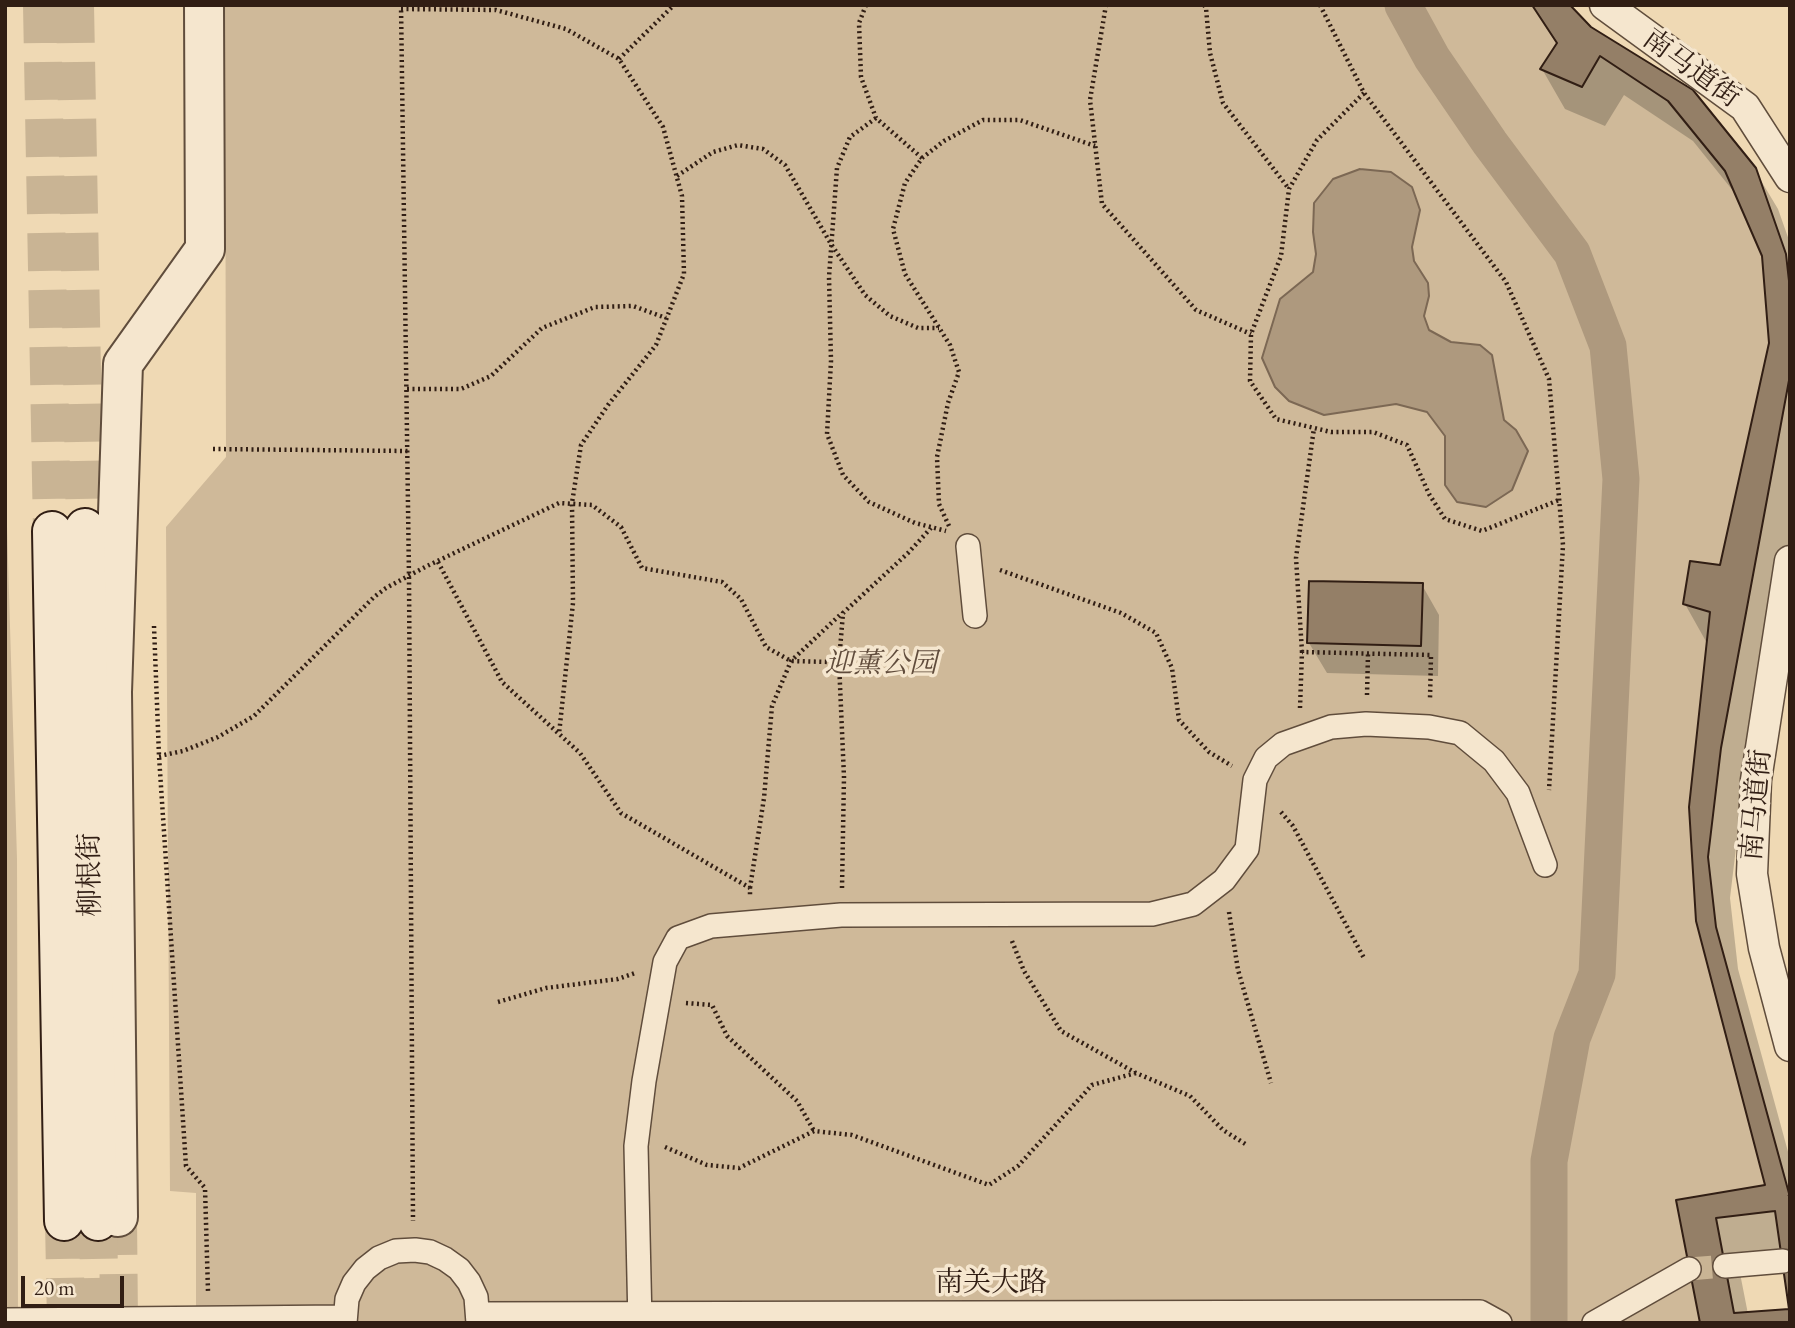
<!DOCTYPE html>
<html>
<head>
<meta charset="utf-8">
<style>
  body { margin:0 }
  #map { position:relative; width:1795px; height:1328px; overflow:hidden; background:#efd9b4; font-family:"EB Garamond",serif }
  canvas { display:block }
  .frame { position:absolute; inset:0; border:7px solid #311e14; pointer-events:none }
  .scale { position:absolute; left:21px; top:1276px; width:103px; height:32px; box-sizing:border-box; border:4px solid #311e14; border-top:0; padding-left:9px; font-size:21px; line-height:24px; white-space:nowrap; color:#311e14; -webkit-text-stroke:5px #f5e6ce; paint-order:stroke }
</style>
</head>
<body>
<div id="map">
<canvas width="1795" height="1328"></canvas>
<div class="frame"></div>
<div class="scale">20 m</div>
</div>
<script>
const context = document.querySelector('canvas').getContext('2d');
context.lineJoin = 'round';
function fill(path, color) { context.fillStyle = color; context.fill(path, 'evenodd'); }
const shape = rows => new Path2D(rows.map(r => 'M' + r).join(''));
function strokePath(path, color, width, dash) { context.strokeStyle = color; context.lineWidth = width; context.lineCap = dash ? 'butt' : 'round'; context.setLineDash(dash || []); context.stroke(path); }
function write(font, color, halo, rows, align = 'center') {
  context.font = font + ' "EB Garamond","Noto Serif SC",serif'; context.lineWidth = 7; context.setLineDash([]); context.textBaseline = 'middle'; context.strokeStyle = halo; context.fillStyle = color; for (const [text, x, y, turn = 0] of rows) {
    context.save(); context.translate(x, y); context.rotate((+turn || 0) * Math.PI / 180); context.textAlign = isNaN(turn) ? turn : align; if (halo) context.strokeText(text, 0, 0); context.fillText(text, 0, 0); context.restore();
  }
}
fill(shape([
  [225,5,1532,5,1557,43,1540,69,1582,87,1600,56,1668,101,1725,171,1762,256,1769,343,1720,565,1690,561,1683,604,1710,612,1689,807,1696,921,1765,1185,1676,1200,1700,1323,196,1323,196,1193,170,1191,166,527,226,457],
  [5,460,17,859,18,1323,5,1323]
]), '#cfb999');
const water = shape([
  [1360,169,1391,172,1412,187,1420,210,1412,247,1414,261,1428,283,1429,296,1424,316,1429,330,1451,342,1480,345,1492,355,1504,420,1516,430,1528,451,1512,490,1486,507,1457,502,1445,485,1445,436,1427,412,1396,404,1324,415,1289,401,1275,387,1262,358,1280,299,1313,272,1316,254,1313,232,1314,203,1333,179,1360,169]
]);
fill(water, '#ae997e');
strokePath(water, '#7c6854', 2);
fill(shape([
  [1532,5,1567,5,1590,28,1754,169,1778,209,1790,243,1790,544,1743,789,1730,898,1738,969,1790,1159,1790,1303,1782,1252,1737,1258,1748,1314,1702,1323,1678,1202,1767,1186,1697,921,1708,645,1685,604,1722,567,1771,343,1764,255,1738,197,1693,141,1624,95,1605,126,1565,109,1542,69,1558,46],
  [1422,585,1439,615,1438,676,1327,673,1309,643]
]), '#0003');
strokePath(shape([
  [1403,5,1432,58,1490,143,1572,253,1608,346,1621,479,1597,974,1572,1038,1549,1161,1549,1323]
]), '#ae997e', 37);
const building = shape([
  [1532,5,1570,5,1591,27,1693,90,1756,168,1786,254,1790,290,1790,375,1721,748,1708,857,1716,927,1790,1197,1790,1323,1700,1323,1676,1200,1765,1185,1696,921,1689,807,1710,612,1683,604,1690,561,1720,565,1769,343,1762,256,1725,171,1668,101,1600,56,1582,87,1540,69,1557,43,1532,5],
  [1775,1211,1789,1309,1734,1313,1716,1218,1775,1211],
  [1309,581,1423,583,1421,646,1307,643,1309,581]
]);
fill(building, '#947f67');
strokePath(building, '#311e14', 2);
strokePath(shape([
  [1689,1269,1725,1266]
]), '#c9b494', 23, [23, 11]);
strokePath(shape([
  [118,1217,119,1323]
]), '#c9b494', 38, [38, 19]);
strokePath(shape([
  [42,5,52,531],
  [75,5,85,528],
  [64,1221,66,1323],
  [98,1221,100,1323]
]), '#c9b494', 38, [38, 19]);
const pedestrian = shape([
  [968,546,975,616],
  [1725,1266,1783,1261],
  [479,1314,1480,1312,1500,1323],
  [5,1320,344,1317],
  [345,1323,347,1299,354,1283,365,1269,379,1258,396,1251,415,1250,430,1252,445,1259,459,1269,469,1282,476,1297,478,1323],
  [640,1323,636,1146,644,1081,665,962,678,938,711,926,841,915,1152,914,1193,904,1224,880,1247,849,1255,780,1266,758,1283,744,1331,727,1366,724,1429,727,1460,733,1494,761,1518,793,1545,865],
  [1594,1323,1689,1269]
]);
const minor = shape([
  [1605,5,1745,107,1790,177],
  [1790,561,1756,780,1752,874,1764,948,1790,1046]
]);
const tertiary = shape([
  [118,1217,112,692,123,364,205,249,204,5]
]);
const secondary = shape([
  [85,528,98,1221],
  [52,531,64,1221]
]);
strokePath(pedestrian, '#604d3c', 26);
strokePath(minor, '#604d3c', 33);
strokePath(tertiary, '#604d3c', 42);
strokePath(secondary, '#311e14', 42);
strokePath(shape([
  [401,5,409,577,413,1221],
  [866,5,859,23,861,77,876,118,922,158],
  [1106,5,1090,100,1102,204,1196,310,1251,334],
  [1204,5,1206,8,1210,53,1223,103,1289,189],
  [1320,5,1364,93,1506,282,1549,379,1563,545,1549,790],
  [401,9,496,10,566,29,619,59,663,127,682,196,684,274,656,345,608,405,581,445,572,503,573,603,559,734],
  [619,59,674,5],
  [1364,93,1317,140,1289,189,1281,256,1251,334,1250,381,1276,419,1331,432,1373,432,1407,445,1429,494,1445,519,1482,531,1559,500],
  [876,118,850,137,837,168,829,277,831,361,827,434,843,475,869,502,915,523,946,531],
  [677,176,713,152,738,145,763,149,785,165,831,244,865,295,890,316,918,328,939,328],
  [407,389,461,389,491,376,542,328,595,307,633,306,666,318],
  [213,449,408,451],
  [949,526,939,504,937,457,948,403,959,372,950,345,905,274,893,229,905,183,922,158,944,141,983,120,1020,120,1095,146],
  [438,562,502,682,580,753,621,813,750,888,750,896],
  [1000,570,1121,613,1156,633,1172,668,1179,720,1209,752,1232,766],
  [154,626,159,756,186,1166,205,1188,208,1291],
  [1302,652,1296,558,1314,428],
  [1367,695,1368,654],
  [1300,708,1302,652,1431,655,1430,699],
  [159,756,183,751,218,737,254,716,374,597,386,588,427,566,559,503,592,505,621,527,642,568,722,582,741,599,766,647,791,661,869,663],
  [1281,812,1293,826,1365,960],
  [750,888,764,798,772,706,791,661,842,613],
  [842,888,844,777,839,662,843,613,908,553,931,528],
  [1229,912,1238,970,1271,1083],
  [1012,941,1024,971,1061,1031,1136,1073,1190,1096,1223,1130,1247,1145],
  [498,1002,546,988,618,979,635,973],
  [686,1003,712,1005,727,1036,797,1101,814,1131],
  [665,1147,707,1165,739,1168,814,1131,852,1135,989,1185,1018,1166,1092,1085,1136,1073],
  [1789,1197,1790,1196]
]), '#311e14', 4.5, [2, 3.5]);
strokePath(pedestrian, '#f5e6ce', 23);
strokePath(minor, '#f5e6ce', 30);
strokePath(tertiary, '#f5e6ce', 38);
strokePath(secondary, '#f5e6ce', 38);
write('28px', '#311e14', '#f5e6ce', [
  ["南马道街",1691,69,36],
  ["南马道街",1757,805,-85],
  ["柳根街",91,875,-91],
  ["南关大路",991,1283]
]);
write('italic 28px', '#604c3c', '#f5e6ce', [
  ["迎薰公园",881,664]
]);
</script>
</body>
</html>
